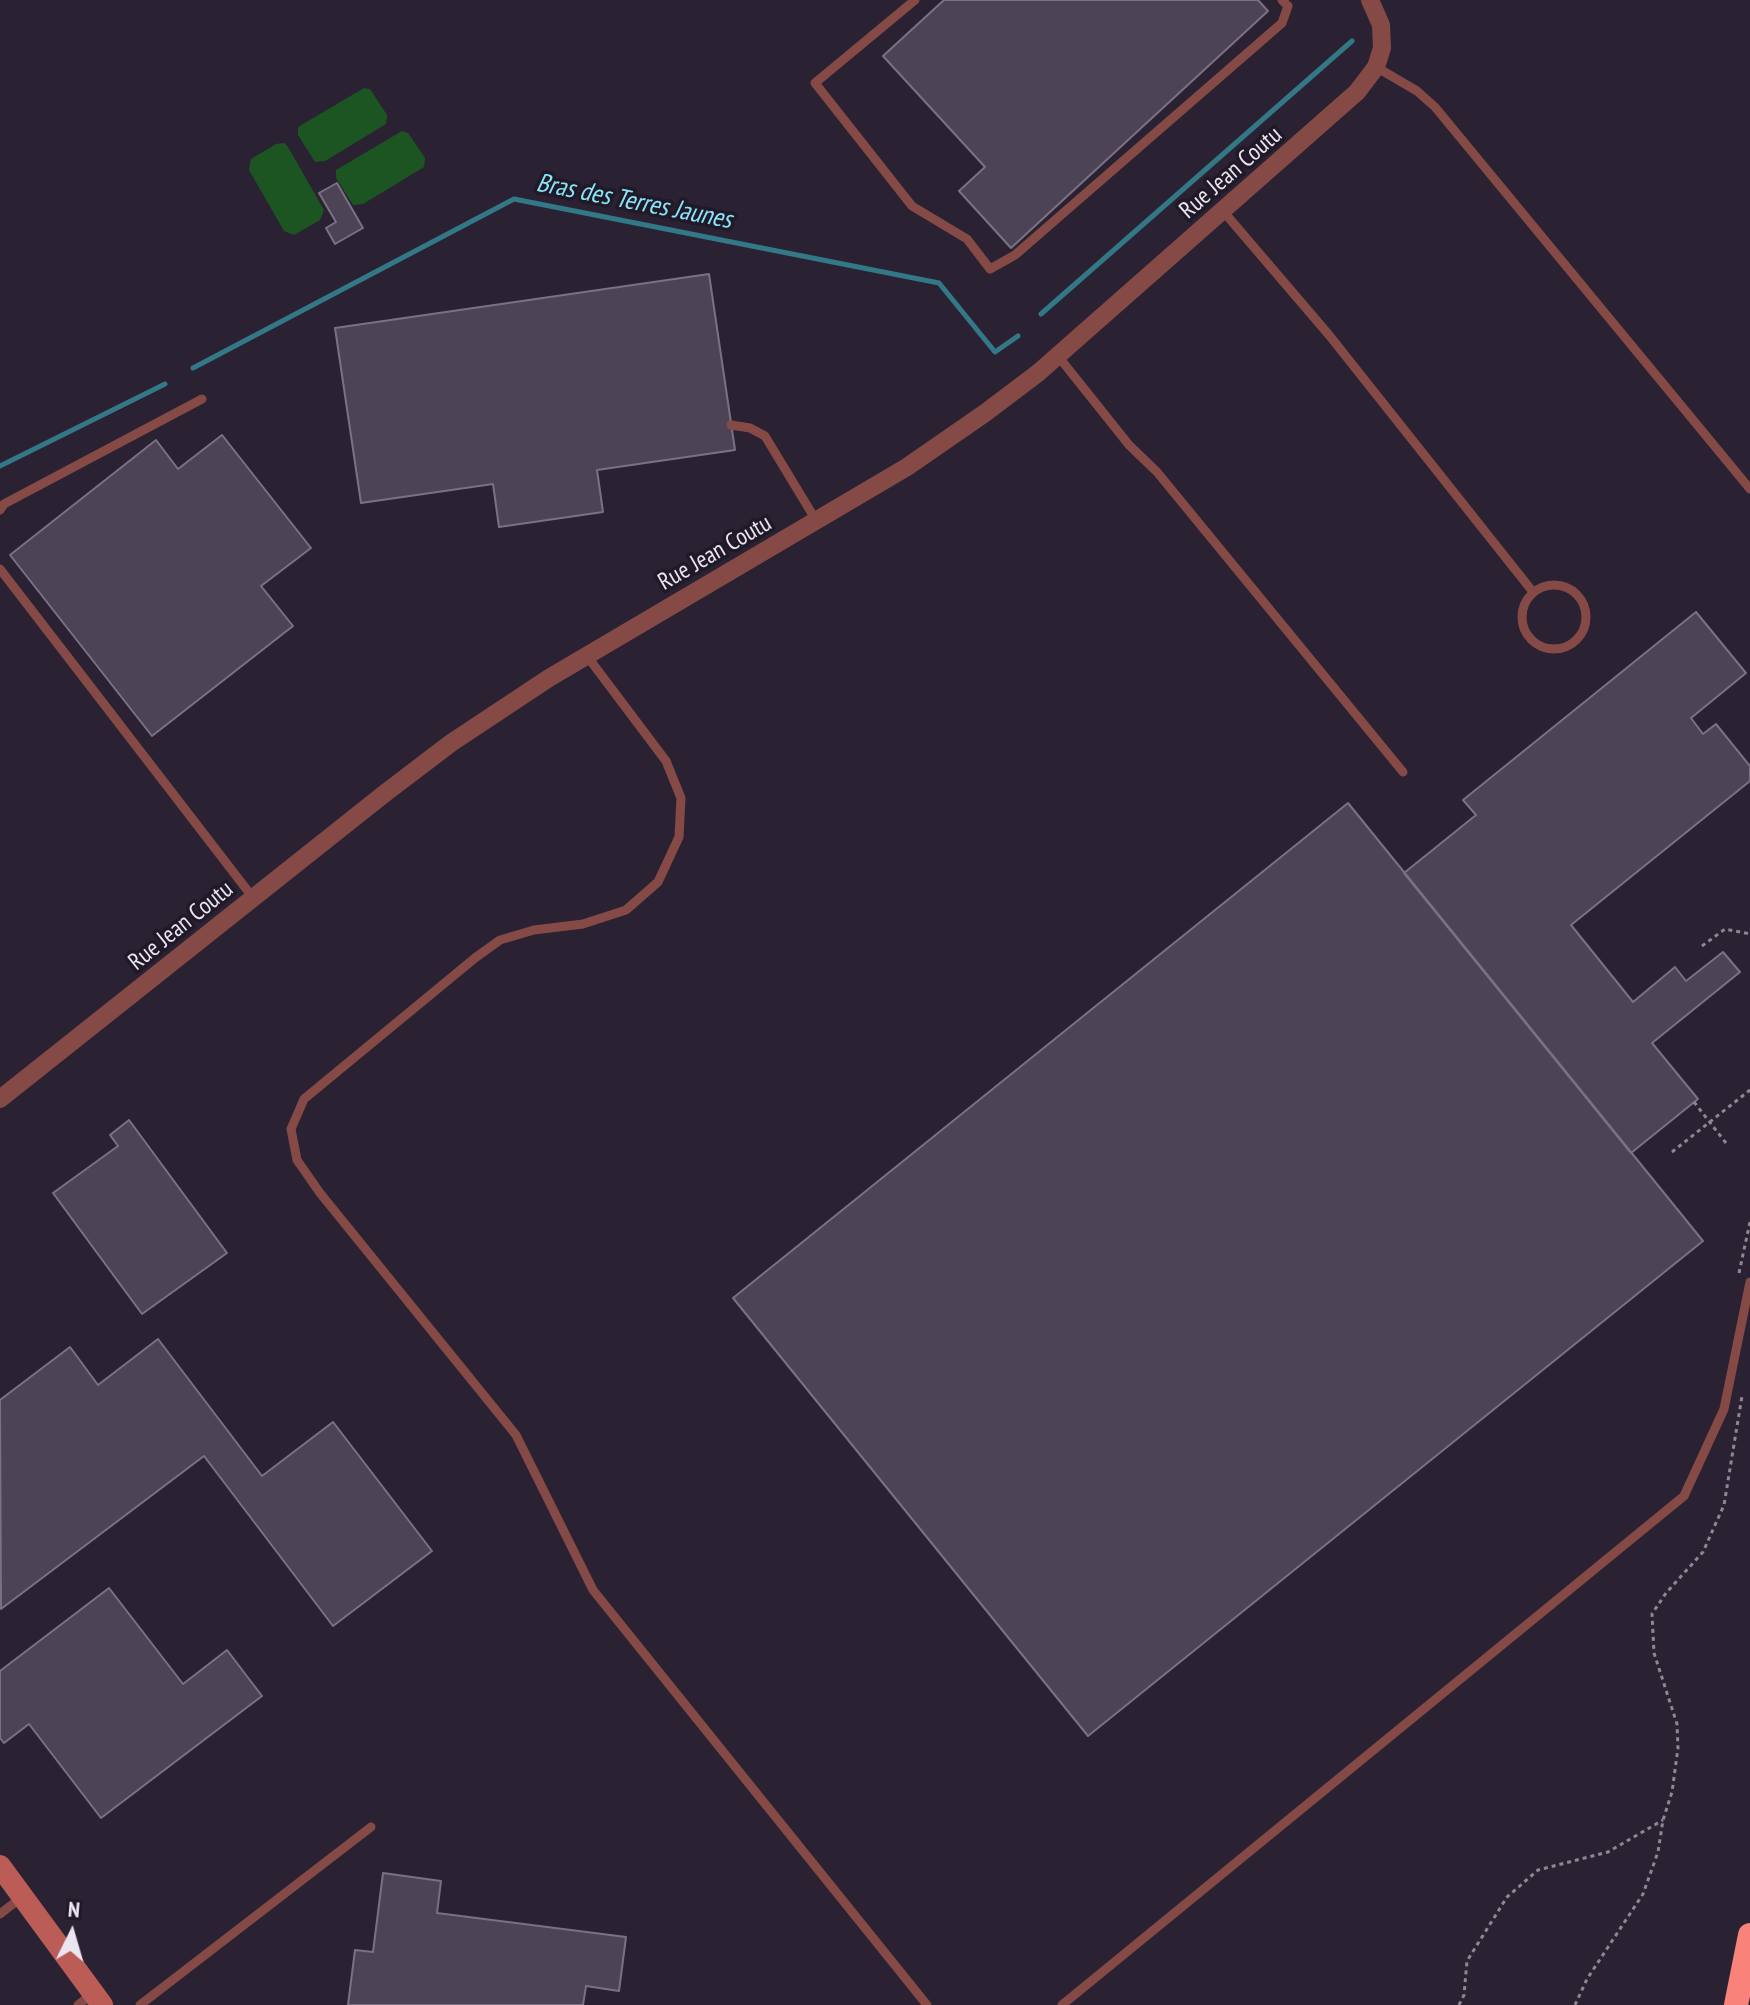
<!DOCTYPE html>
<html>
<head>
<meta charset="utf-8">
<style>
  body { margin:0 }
  #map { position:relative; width:1750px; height:2005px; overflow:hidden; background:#2a2232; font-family:"PT Sans Narrow",sans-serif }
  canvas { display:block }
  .north { position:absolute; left:32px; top:1893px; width:80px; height:80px; -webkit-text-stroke:6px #201928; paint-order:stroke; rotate:5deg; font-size:22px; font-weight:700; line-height:32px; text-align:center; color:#eae5f0 }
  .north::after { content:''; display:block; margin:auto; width:28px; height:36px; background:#eae5f0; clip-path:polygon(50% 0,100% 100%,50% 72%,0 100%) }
</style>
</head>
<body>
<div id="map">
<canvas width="1750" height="2005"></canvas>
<div class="north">N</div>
</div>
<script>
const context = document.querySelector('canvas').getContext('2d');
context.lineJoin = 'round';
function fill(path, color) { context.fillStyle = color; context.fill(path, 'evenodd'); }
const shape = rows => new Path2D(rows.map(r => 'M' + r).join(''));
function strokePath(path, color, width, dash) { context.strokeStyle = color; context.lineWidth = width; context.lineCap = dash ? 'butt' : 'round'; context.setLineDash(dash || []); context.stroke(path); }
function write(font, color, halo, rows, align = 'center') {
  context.font = font + ' "PT Sans Narrow",sans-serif'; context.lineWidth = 7; context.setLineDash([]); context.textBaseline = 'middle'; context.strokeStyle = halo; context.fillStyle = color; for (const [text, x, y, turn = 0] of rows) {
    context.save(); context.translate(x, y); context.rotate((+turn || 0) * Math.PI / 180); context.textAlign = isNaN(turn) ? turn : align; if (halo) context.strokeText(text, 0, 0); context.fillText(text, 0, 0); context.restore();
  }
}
fill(shape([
  [364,88,370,89,387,115,386,124,325,161,315,162,298,135,298,127],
  [402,131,408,133,425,158,424,167,363,204,353,205,336,178,336,170],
  [276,144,284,143,288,147,324,210,320,220,294,235,284,231,249,170,251,159]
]), '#1c5521');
strokePath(shape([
  [1041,314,1352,41],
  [193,368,514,199,939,283,995,352,1018,336],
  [0,466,165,384]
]), '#327887', 5);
const building = shape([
  [944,0,1258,0,1268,11,1011,248,959,191,985,167,883,56,944,0],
  [337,183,363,228,335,244,326,228,336,222,319,193,337,183],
  [709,274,735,450,597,470,603,512,499,527,493,484,361,503,335,328,709,274],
  [222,435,311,548,261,586,293,626,152,736,10,555,156,440,178,469,222,435],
  [1696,612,1746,673,1691,718,1703,734,1716,724,1750,766,1750,781,1571,925,1633,1002,1675,967,1686,981,1723,952,1740,972,1652,1043,1698,1099,1631,1153,1404,873,1476,815,1463,800,1696,612],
  [1348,803,1703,1241,1088,1736,733,1298,1348,803],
  [129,1120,227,1253,142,1314,53,1193,118,1146,110,1135,129,1120],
  [158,1339,262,1476,333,1422,432,1551,333,1626,204,1456,1,1609,0,1400,70,1347,98,1385,158,1339],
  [109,1588,183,1684,227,1650,262,1696,101,1818,29,1724,4,1743,0,1738,0,1671,109,1588],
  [383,1873,441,1881,437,1913,626,1937,619,1991,586,1986,583,2005,348,2005,355,1950,373,1952,383,1873]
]);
fill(building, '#4c4355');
strokePath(building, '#7a7184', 2);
strokePath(shape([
  [1702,946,1725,929,1750,934],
  [1694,1102,1726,1143],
  [1672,1152,1750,1090],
  [1739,1273,1750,1222],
  [1459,2005,1464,1995,1467,1961,1507,1897,1538,1870,1608,1852,1663,1820],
  [1575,2005,1587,1979,1643,1894,1658,1852,1663,1820,1672,1792,1678,1748,1677,1724,1654,1653,1652,1614,1666,1593,1703,1552,1724,1505,1742,1396]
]), '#8d8794', 3, [4, 4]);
strokePath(shape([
  [915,0,815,83,912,206,967,239,990,269,1015,255,1282,23,1288,6,1282,0],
  [1376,67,1417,91,1435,107,1750,489],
  [1223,211,1329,335,1533,592],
  [1058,356,1129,445,1157,472,1403,772],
  [731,425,750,428,765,436,817,522],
  [0,510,4,504,202,399],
  [0,569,254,899],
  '1522 617a32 32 0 1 1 64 0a32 32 0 1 1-64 0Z',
  [587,656,666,761,681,798,679,837,658,882,626,910,583,924,534,930,500,940,475,958,304,1099,291,1129,297,1160,320,1193,516,1435,593,1590,927,2005],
  [0,1914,22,1897],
  [78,2005,93,1993],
  [140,2005,371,1827],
  [1062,2005,1684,1496,1724,1409,1750,1282]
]), '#864a46', 9);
strokePath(shape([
  [0,1099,384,794,451,743,549,678,907,467,985,413,1038,373,1357,92,1376,67,1382,48,1381,25,1370,0]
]), '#864a46', 18);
strokePath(shape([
  [0,1866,102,2005]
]), '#bb5c56', 22);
strokePath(shape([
  [1736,2005,1750,1935]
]), '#f9837b', 24);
write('24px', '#eae5f0', '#201928', [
  ["Rue Jean Coutu",1231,173,-41],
  ["Rue Jean Coutu",715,553,-30],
  ["Rue Jean Coutu",181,926,-39]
]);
write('italic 26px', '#89e4f8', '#201928', [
  ["Bras des Terres Jaunes",634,202,11]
]);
</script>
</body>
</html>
